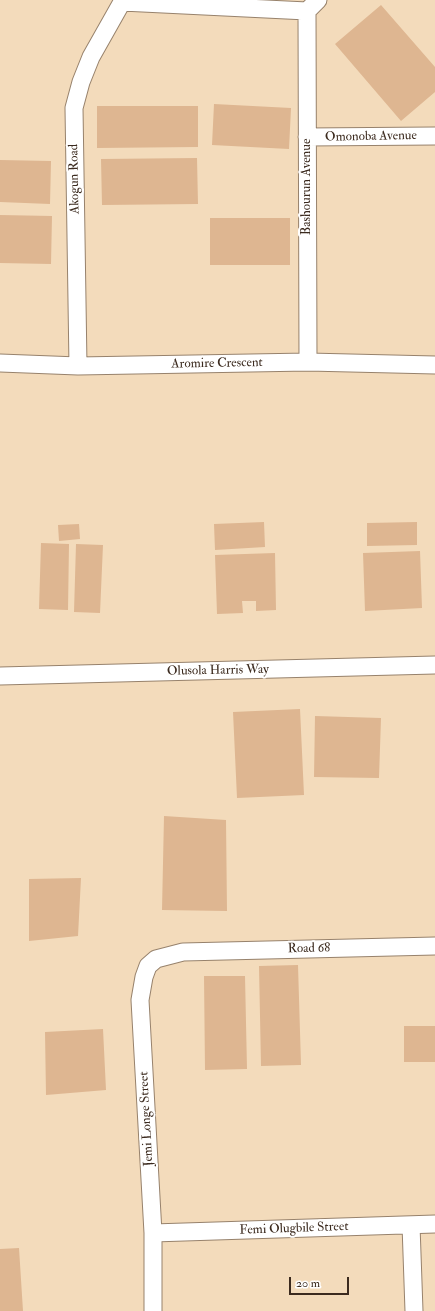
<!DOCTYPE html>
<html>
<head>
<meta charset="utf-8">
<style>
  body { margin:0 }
  #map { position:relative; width:435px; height:1311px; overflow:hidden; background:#f3dbbb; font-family:"IM FELL Double Pica",serif }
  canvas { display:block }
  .scale { position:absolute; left:289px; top:1277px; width:60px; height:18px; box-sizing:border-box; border:2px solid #3b2a1e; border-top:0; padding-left:5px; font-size:12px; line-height:14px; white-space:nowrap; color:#3b2a1e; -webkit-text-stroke:3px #fff; paint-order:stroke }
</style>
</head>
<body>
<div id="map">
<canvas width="435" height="1311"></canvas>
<div class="scale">20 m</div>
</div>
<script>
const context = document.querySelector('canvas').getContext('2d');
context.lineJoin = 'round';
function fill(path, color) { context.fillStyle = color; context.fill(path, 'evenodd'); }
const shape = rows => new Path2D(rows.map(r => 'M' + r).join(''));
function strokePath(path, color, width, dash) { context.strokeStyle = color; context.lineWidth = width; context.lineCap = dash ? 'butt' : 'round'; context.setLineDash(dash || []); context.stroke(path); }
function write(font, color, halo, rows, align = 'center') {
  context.font = font + ' "IM FELL Double Pica",serif'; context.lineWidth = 4; context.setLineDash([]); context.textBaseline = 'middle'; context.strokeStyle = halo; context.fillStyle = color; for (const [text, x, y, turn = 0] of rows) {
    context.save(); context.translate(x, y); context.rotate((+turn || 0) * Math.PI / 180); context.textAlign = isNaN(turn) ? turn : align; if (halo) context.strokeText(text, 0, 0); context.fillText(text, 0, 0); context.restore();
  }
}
fill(shape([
  [381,5,435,67,435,92,401,121,335,44],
  [214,104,291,108,289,149,212,145],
  [97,106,198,106,198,147,97,148],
  [197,158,198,204,102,205,101,159],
  [0,160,51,161,50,204,0,202],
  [0,215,52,216,51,264,0,263],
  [210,218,290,218,290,265,210,265],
  [264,522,265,547,215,550,214,524],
  [417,522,417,545,367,546,367,523],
  [79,524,80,539,59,541,58,525],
  [41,543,69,544,68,610,39,609],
  [76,544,103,545,100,613,74,612],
  [420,551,422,608,365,611,363,553],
  [275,553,276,610,256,611,256,601,242,601,243,613,217,614,215,555],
  [300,709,304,795,237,798,233,712],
  [315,716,381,718,379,778,314,777],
  [164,816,226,820,227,911,162,910],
  [81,878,78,936,29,941,29,879],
  [298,965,301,1065,261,1066,259,966],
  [204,976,245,976,247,1069,205,1070],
  [404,1026,435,1026,435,1062,404,1062],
  [103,1029,106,1090,46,1095,45,1032],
  [19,1248,23,1311,0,1311,0,1249]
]), '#deb691');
const minor = shape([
  [122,2,307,11,318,0],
  [307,11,308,362],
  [307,137,435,136],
  [0,363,78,366,308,362,435,365],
  [78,366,74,108,81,82,91,57,122,2],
  [0,676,435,665],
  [411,1225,414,1311],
  [153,1233,435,1224],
  [153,1311,153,1233,140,1000,144,977,148,966,156,959,183,952,435,946]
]);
strokePath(minor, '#97826c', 19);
strokePath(minor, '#fff', 17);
write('13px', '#3b2a1e', '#fff', [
  ["Omonoba Avenue",371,137,-1],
  ["Akogun Road",75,179,-91],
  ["Bashourun Avenue",307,187,-90],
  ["Aromire Crescent",217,364,-1],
  ["Olusola Harris Way",218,671,-1],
  ["Road 68",309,949,-1],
  ["Jemi Longe Street",147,1119,-93],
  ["Femi Olugbile Street",294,1229,-2]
]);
</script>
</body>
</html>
